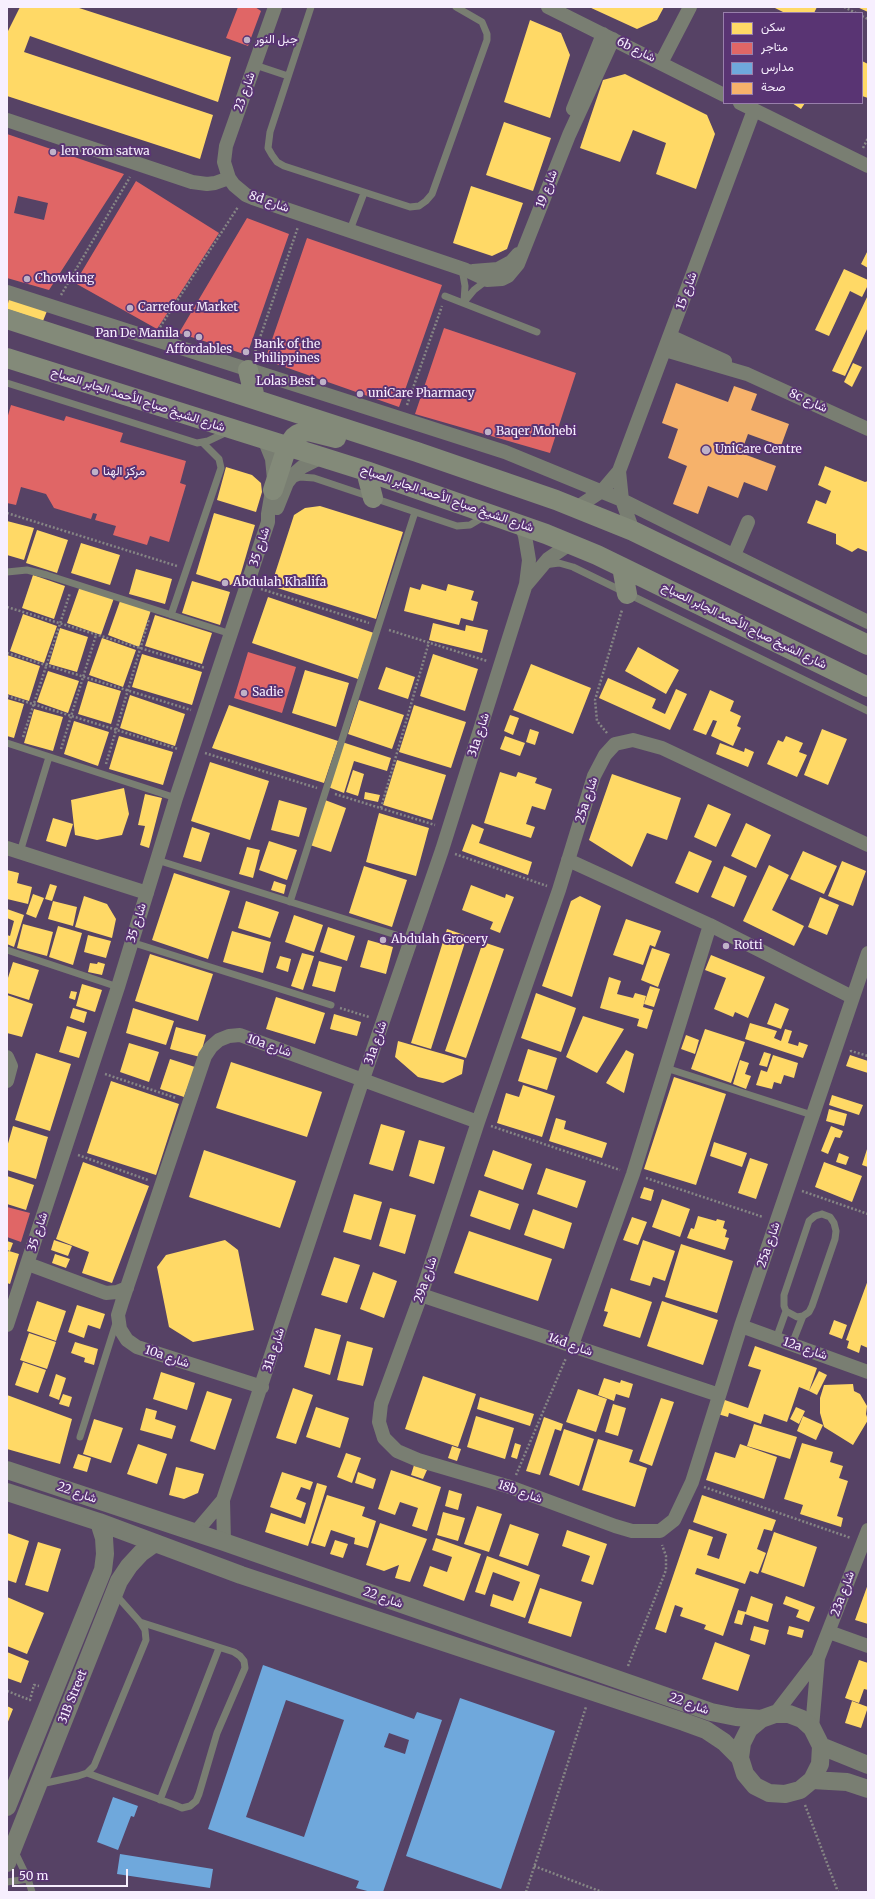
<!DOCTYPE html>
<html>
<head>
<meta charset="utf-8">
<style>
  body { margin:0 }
  #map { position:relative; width:875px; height:1899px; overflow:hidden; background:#564265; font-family:Merriweather,Vazirmatn,serif }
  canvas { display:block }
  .frame { position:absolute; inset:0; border:8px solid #f7effe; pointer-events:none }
  .legend { position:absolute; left:723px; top:12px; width:140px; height:92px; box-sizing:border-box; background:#593473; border:1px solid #987fab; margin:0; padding:5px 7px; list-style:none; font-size:12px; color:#f7effe }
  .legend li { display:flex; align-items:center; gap:8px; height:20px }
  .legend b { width:20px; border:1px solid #987fab }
  .scale { position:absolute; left:12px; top:1869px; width:116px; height:18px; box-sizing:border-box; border:2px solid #f7effe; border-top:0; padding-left:5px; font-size:12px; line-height:14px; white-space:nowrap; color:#f7effe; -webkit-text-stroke:3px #593473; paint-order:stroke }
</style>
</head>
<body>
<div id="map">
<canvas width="875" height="1899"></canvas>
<div class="frame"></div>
<ul class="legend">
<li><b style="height:11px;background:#ffd966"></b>سكن</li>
<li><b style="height:11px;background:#e06666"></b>متاجر</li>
<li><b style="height:11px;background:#6fa8dc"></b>مدارس</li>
<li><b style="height:11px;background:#f6b26b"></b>صحة</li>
</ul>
<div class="scale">50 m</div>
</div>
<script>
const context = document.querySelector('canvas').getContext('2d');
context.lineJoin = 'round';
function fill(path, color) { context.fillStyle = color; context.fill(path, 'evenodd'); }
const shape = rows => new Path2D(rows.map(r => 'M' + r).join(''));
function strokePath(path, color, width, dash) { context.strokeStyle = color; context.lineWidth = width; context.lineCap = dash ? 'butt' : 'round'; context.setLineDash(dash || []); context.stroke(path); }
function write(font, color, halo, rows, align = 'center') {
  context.font = font + ' Merriweather,Vazirmatn,serif'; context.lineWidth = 4; context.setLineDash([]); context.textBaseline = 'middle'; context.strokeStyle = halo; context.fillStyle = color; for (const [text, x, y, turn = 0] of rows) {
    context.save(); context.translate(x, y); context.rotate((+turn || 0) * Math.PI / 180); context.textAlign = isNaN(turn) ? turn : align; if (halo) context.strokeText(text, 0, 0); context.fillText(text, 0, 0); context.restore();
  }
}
fill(shape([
  [20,7,76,7,231,57,218,102,30,36,24,52,213,115,200,159,7,96,7,33],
  [589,7,664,7,657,20,637,29],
  [773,7,817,7,814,13,785,13],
  [857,7,868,7,868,12],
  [530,20,561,33,570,55,550,118,504,102],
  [862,61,868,64,868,98,862,96],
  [625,74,707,115,715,134,696,189,656,174,666,143,633,130,620,162,580,148,603,80],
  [792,103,805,103,801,109],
  [504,122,551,138,533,191,486,175],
  [471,186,523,203,507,249,492,256,453,243],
  [868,250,868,268,861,264],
  [844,269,868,280,868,285,862,297,850,291,829,336,815,330],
  [868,295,868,327,845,376,832,371],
  [9,298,47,311,43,321,7,309],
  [853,363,862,367,852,387,844,382],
  [825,466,865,482,868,481,868,552,858,548,852,552,836,544,836,534,807,523,816,500,826,504,831,491,818,485],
  [226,467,252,475,261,483,262,492,256,512,217,500],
  [320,506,403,532,376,619,271,586,294,515,305,508],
  [214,513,255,525,237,587,196,574],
  [7,521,34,528,24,560,7,555],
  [37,530,68,540,57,573,26,563],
  [81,543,120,555,110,585,71,573],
  [136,569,172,579,165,604,129,594],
  [33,575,65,586,54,619,22,608],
  [192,581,230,592,220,625,182,613],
  [422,584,446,591,448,584,474,591,471,600,478,602,473,621,461,618,459,625,404,611,410,587,420,590],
  [80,586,114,598,101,635,67,623],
  [268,597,374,633,358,679,252,643],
  [120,601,151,610,139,647,108,635],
  [23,614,57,626,44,663,10,651],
  [155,615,212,633,202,664,145,646],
  [433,623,465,631,466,625,488,630,482,653,429,640],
  [60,628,88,637,77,672,49,664],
  [102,638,136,650,123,687,89,675],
  [638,647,679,670,666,694,625,671],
  [142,654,202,672,192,705,132,687],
  [433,654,478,669,465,711,420,696],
  [7,655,40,666,29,701,7,694],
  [531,664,591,688,573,734,513,710],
  [386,667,415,677,408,699,378,689],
  [305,670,349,683,336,727,292,713],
  [48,671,79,681,68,713,37,702],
  [608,678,656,699,652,708,665,714,676,689,687,694,670,730,599,698],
  [88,681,121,691,111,724,78,714],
  [710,690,734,701,730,711,741,716,737,726,741,728,733,746,711,736,717,721,713,720,706,735,693,730],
  [130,695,185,714,175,746,120,728],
  [7,699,24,704,14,738,7,736],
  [359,700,404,715,392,749,348,734],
  [229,705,338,741,324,783,212,748],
  [414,705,466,722,451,768,399,752],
  [34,709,63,717,53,751,24,743],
  [510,715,519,718,513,735,504,731],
  [74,721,109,732,98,766,64,754],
  [530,729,539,732,535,745,526,742],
  [822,729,847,739,828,785,804,775],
  [119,736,173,752,163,785,109,769],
  [505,736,525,743,520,756,500,749],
  [786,736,803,743,799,752,807,755,797,777,767,764,778,740,783,742],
  [342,742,391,758,387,771,354,761,344,793,328,787],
  [720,743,744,752,745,748,754,752,748,767,716,754],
  [397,760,446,775,432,820,383,805],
  [210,762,269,781,250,840,191,821],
  [353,770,364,774,358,796,346,792],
  [500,772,516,777,518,772,537,778,535,783,552,789,545,810,532,806,526,824,535,827,531,838,484,823],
  [612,774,681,798,667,840,647,833,632,867,589,840],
  [124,788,129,814,122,835,97,840,75,835,71,800],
  [365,792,380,795,378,802,364,799],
  [145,794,162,798,149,848,140,845,145,826,138,825],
  [279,800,307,808,299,837,271,830],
  [325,800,346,808,331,852,310,845],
  [708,804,731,814,716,847,694,837],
  [379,813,429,828,416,876,366,862],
  [53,818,73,824,66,847,46,841],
  [746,823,771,835,756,868,731,856],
  [472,824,484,829,479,843,532,862,528,875,462,851],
  [192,827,210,833,201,862,183,857],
  [269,841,297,850,287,880,259,870],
  [247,847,260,850,253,878,239,874],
  [689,851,712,861,698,893,675,883],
  [803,851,837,866,824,894,790,879],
  [842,861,866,871,853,906,828,896],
  [769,865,789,875,772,910,804,926,794,946,743,921],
  [364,866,407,880,392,927,349,913],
  [724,866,747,876,734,907,711,897],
  [7,870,19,873,17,883,32,887,28,904,7,899],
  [174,873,230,891,208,959,152,940],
  [274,881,286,885,284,894,271,890],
  [50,884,57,886,52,901,45,899],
  [471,885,505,898,506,894,514,897,500,933,490,929,493,922,462,910],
  [33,894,44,898,36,918,26,914],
  [84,896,107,904,116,919,112,938,75,927],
  [580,896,601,906,572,997,542,986,571,901],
  [820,897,839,905,827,935,808,927],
  [53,901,77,907,73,926,48,919],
  [246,901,279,912,270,938,238,928],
  [7,909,24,915,14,947,7,944,7,935,10,936,14,921,7,918],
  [294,915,323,925,314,952,285,942],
  [626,919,661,931,655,947,650,945,643,965,613,955],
  [23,924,53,932,47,956,17,948],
  [58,926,82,933,73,965,49,957],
  [328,927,355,936,347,961,320,952],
  [447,929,467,936,431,1049,411,1043],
  [232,931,271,942,263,973,223,962],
  [88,935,111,941,106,958,84,952],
  [368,940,393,947,386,974,360,967],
  [483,942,504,949,466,1058,445,1051],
  [652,948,670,954,658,987,641,980],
  [302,953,314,956,303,990,291,986],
  [150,954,213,974,198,1021,135,1001],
  [711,955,765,977,748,1018,735,1012,733,1017,714,1009,726,978,705,970],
  [280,956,291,959,288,972,276,968],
  [319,961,342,967,335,992,312,986],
  [13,962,39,970,29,1000,7,993,7,981],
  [98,962,105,964,102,975,88,972,90,963,97,964],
  [609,977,621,981,617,994,633,998,635,993,646,996,643,1007,653,1010,647,1029,637,1026,639,1019,600,1008],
  [82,984,102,990,95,1012,76,1006],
  [650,986,660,989,654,1007,644,1004],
  [71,991,77,992,75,1000,69,998],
  [536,993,576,1008,561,1052,521,1038],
  [7,995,33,1004,22,1037,7,1033],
  [276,997,325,1013,315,1044,266,1029],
  [775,1003,789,1009,781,1029,767,1024],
  [73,1008,87,1012,84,1023,70,1018],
  [133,1008,174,1021,166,1045,126,1033],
  [334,1014,361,1022,357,1036,330,1029],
  [583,1016,624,1029,597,1073,566,1057],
  [750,1023,777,1031,774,1038,781,1041,785,1029,792,1031,788,1043,798,1046,799,1042,808,1045,803,1058,745,1039],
  [67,1026,87,1032,79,1058,59,1052],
  [176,1027,206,1035,200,1057,170,1049],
  [705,1029,745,1042,731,1083,691,1069],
  [686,1035,699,1040,695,1054,681,1049],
  [398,1041,464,1060,462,1074,443,1083,418,1077,395,1057],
  [129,1043,159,1052,149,1082,120,1072],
  [528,1049,557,1058,547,1090,518,1081],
  [626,1050,634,1054,624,1093,606,1083],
  [764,1052,771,1054,767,1067,759,1065],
  [36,1053,71,1064,50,1131,15,1120],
  [773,1055,798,1063,794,1078,784,1075,781,1084,774,1082,772,1089,756,1085,761,1070,767,1072],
  [850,1055,868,1061,868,1073,846,1066],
  [170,1059,195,1067,184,1097,160,1089],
  [740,1060,749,1063,745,1074,751,1076,746,1089,733,1084],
  [231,1062,322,1092,307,1137,216,1108],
  [674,1077,726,1094,696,1185,644,1169],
  [111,1081,179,1104,156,1175,87,1153],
  [523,1085,555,1096,542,1137,497,1123,506,1093,519,1097],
  [832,1095,863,1105,859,1115,829,1105],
  [829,1109,847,1114,844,1126,826,1121],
  [556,1118,566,1121,564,1129,607,1143,602,1158,549,1141],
  [381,1124,405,1131,393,1171,369,1164],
  [13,1126,48,1137,36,1179,7,1170,7,1147],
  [831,1126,843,1131,840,1138,835,1137,828,1154,821,1151],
  [419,1140,445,1147,434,1184,409,1176],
  [714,1142,747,1153,742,1167,710,1156],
  [868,1146,868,1167,862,1165],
  [204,1150,296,1181,280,1228,189,1197],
  [493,1150,532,1164,523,1190,484,1176],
  [839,1153,849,1157,846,1165,836,1162],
  [750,1158,768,1164,756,1199,738,1193],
  [83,1162,149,1186,112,1283,82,1273,89,1252,56,1239],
  [824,1162,862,1176,852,1202,815,1187],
  [546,1168,586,1181,577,1208,537,1194],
  [7,1176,34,1185,26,1210,7,1204],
  [644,1187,654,1190,651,1201,640,1198],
  [479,1190,519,1204,510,1230,470,1216],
  [354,1194,382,1202,371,1240,343,1232],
  [662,1199,690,1209,680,1237,652,1227],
  [390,1208,416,1215,405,1254,379,1246],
  [533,1209,572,1223,564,1249,524,1235],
  [698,1216,716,1221,717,1219,725,1221,723,1228,727,1230,725,1237,729,1238,725,1250,687,1238,691,1228,694,1229],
  [632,1217,647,1222,638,1245,623,1240],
  [469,1231,552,1259,538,1301,454,1273],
  [54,1240,72,1246,68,1256,51,1250],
  [225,1240,238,1250,254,1330,193,1342,169,1327,157,1267,166,1255],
  [643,1240,675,1251,665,1281,653,1277,650,1286,630,1280],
  [7,1241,13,1243,10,1251,7,1250],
  [681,1244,733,1261,717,1313,665,1297],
  [9,1251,19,1254,10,1284,7,1283,7,1252],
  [55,1254,70,1259,66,1268,52,1263],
  [334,1257,360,1265,347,1303,321,1295],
  [373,1272,397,1281,384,1318,360,1309],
  [868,1280,868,1348,861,1345,859,1353,847,1348,849,1341,846,1340],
  [611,1288,652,1302,640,1338,603,1326,608,1312,604,1311],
  [37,1301,66,1311,56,1341,27,1331],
  [662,1301,718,1320,703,1365,647,1346],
  [77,1305,105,1314,100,1329,88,1325,84,1338,68,1332],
  [834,1320,847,1325,842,1339,829,1334],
  [315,1328,341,1335,330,1375,304,1367],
  [29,1333,56,1342,47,1369,20,1360],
  [347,1341,373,1348,363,1386,337,1380],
  [75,1342,98,1349,94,1365,84,1362,85,1358,71,1353],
  [755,1346,817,1368,809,1391,799,1387,787,1422,764,1414,761,1424,729,1413,728,1417,714,1413,719,1398,748,1408,761,1370,748,1366],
  [23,1362,46,1370,38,1393,15,1385],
  [819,1371,827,1375,817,1395,809,1391],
  [161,1372,195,1383,187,1410,153,1399],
  [56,1374,66,1378,59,1400,49,1396],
  [423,1376,476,1394,458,1447,405,1429],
  [604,1378,620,1383,621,1380,633,1384,629,1398,616,1394,614,1401,598,1395],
  [853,1384,854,1391,860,1394,867,1406,866,1414,868,1420,853,1445,824,1427,820,1413,820,1398,824,1385],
  [293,1388,313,1395,296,1444,276,1438],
  [578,1389,607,1399,596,1432,566,1422],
  [207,1391,232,1399,215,1450,190,1441],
  [63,1394,72,1397,69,1407,59,1404],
  [7,1395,72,1419,60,1464,7,1449],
  [480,1397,534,1414,530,1426,477,1409],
  [661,1398,674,1402,652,1466,639,1461],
  [613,1404,626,1408,618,1436,605,1432],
  [316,1407,349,1418,340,1448,306,1437],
  [796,1407,805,1411,799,1424,790,1419],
  [146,1408,157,1411,155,1419,176,1426,172,1439,140,1430],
  [476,1416,514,1428,505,1459,467,1447],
  [803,1416,823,1425,816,1440,797,1431],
  [544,1417,563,1424,561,1431,555,1429,540,1475,526,1471],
  [94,1419,123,1428,111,1463,83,1454],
  [754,1424,797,1437,790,1459,747,1446],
  [564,1429,594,1439,579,1486,549,1475],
  [598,1439,633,1450,629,1462,647,1468,635,1507,582,1490],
  [515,1443,521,1445,517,1459,511,1457],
  [802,1443,833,1452,830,1462,843,1466,839,1478,848,1481,837,1516,843,1518,841,1527,800,1514,803,1505,784,1499],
  [138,1444,167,1454,157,1484,127,1474],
  [740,1444,777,1457,764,1499,706,1480,715,1452,735,1458],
  [452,1446,461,1449,457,1461,448,1458],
  [346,1453,361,1458,352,1483,337,1477],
  [78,1454,91,1458,87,1472,73,1468],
  [414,1465,427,1470,423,1479,411,1475],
  [176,1467,204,1474,198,1493,184,1499,169,1495],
  [391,1470,441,1487,427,1531,412,1526,418,1508,400,1502,395,1515,378,1509],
  [282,1472,313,1482,310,1490,301,1487,296,1499,306,1503,301,1518,270,1507],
  [358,1472,376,1479,373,1489,355,1483],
  [317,1483,327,1486,308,1546,265,1532,271,1513,305,1524],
  [449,1490,462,1494,458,1510,445,1506],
  [327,1495,365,1507,362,1516,376,1521,368,1548,354,1544,355,1538,331,1530,325,1547,311,1543],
  [702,1495,776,1520,772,1531,764,1529,757,1549,766,1553,758,1574,750,1571,745,1584,697,1568,695,1574,739,1589,723,1636,704,1629,706,1625,680,1616,683,1608,675,1605,666,1633,655,1629,689,1529,713,1537,707,1555,719,1559,727,1534,693,1522],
  [477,1506,502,1514,489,1552,464,1544],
  [443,1512,465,1518,458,1541,437,1535],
  [380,1523,427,1539,410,1582,395,1578,399,1565,384,1571,366,1565],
  [510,1524,539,1534,528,1566,499,1556],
  [567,1530,607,1544,593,1585,581,1581,590,1556,562,1546],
  [774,1532,817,1547,804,1587,761,1572],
  [7,1533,29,1541,16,1583,7,1580],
  [436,1538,481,1554,464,1601,423,1586,430,1566,447,1572,452,1557,432,1550],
  [335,1540,348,1544,343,1558,330,1554],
  [38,1542,61,1549,48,1592,25,1585],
  [487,1556,540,1575,525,1618,490,1606,493,1594,513,1601,520,1582,493,1572,485,1595,475,1592],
  [868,1584,868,1624,855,1620],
  [540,1588,582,1602,571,1637,528,1623],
  [751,1596,773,1604,768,1622,745,1614,742,1625,734,1623,738,1610,746,1612],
  [786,1596,815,1607,809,1622,796,1617,799,1610,783,1604],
  [7,1597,44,1613,27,1654,7,1646],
  [754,1626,769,1630,765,1645,750,1640],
  [789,1626,804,1630,802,1638,787,1634],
  [715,1642,750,1655,738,1691,702,1679],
  [7,1652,29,1661,21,1683,7,1678],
  [859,1660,868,1663,868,1690,864,1689,859,1703,845,1698],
  [852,1701,868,1707,861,1728,845,1723],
  [7,1706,13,1709,7,1724]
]), '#ffd966');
fill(shape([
  [238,7,255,7,261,11,248,46,226,38],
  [7,134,124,174,49,290,7,278],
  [18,196,48,203,44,220,14,213],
  [136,181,219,233,157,329,75,283],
  [247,218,289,234,247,355,179,333],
  [307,238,442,285,399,407,265,360],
  [444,328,576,373,550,453,415,414],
  [11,405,64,421,66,416,123,433,120,442,186,461,180,483,186,485,169,542,150,536,147,545,113,535,116,526,95,520,97,514,93,513,91,519,54,508,46,494,21,487,16,505,7,503,7,419],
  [248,652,296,667,282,713,234,698],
  [7,1207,30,1213,21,1242,7,1237]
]), '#e06666');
fill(shape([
  [263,1665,414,1719,417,1712,442,1720,383,1892,371,1892,356,1888,359,1881,208,1829],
  [286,1700,344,1720,304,1837,246,1817],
  [389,1733,409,1740,405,1754,384,1747],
  [460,1698,555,1731,501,1889,406,1856],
  [113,1797,138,1806,134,1817,131,1816,118,1850,97,1842],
  [120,1854,213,1869,210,1888,117,1874]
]), '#6fa8dc');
fill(shape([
  [676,383,728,402,734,386,757,394,751,410,789,424,781,446,748,434,741,453,776,466,767,491,744,482,738,498,708,486,698,514,673,504,687,466,668,458,678,429,662,423]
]), '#f6b26b');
strokePath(shape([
  [844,7,856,13],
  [862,16,868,19],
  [863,148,868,138],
  [61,295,130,177],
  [160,327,238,207],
  [254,355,298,227],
  [407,405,442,306],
  [7,513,177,566],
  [261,589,369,623],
  [7,607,205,668],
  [389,630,487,661],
  [7,653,191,710],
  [7,696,178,749],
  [607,733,597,721,595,700,622,610],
  [23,737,70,593],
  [61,749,96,635],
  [205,753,317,788],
  [106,764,149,619],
  [335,794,435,825],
  [381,808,429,642],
  [455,854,547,886],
  [340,1008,369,1017],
  [851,1050,851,1051,868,1056],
  [105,1074,176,1098],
  [491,1126,620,1170],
  [78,1155,148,1180],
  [646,1178,763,1217],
  [802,1191,868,1214],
  [516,1475,566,1358],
  [704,1487,851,1538],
  [628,1666,666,1570,666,1556,662,1545],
  [7,1691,30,1700,34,1685,39,1686],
  [805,1805,838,1892],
  [534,1866,602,1892],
  [526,1892,586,1707]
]), '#868685', 2.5, [2, 2]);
strokePath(shape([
  [311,7,270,132,268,148,272,155,277,162,284,166,410,207,419,206,426,201,432,194,487,40,487,34,482,22,456,7],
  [255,65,288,76],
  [350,230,364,193],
  [462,269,465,286,464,302],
  [445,296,537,332],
  [464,302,474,290,487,280],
  [7,383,197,443,208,441,227,432],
  [292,480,300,477,314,478,457,526,470,525,485,516],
  [544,565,559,563,573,567,868,711],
  [7,572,27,570,47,575,231,634],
  [171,615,221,468,219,459,203,443],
  [7,743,176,798],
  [20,852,49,757],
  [157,860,412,940],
  [290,902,415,512],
  [131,942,331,1005],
  [7,950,118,987],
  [666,1068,812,1115],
  [822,1214,830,1217,834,1223,836,1231,835,1239,812,1306,809,1312,803,1316,797,1317,786,1311,784,1306,784,1295,809,1221,815,1216,822,1214],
  [776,1339,786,1311],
  [792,1344,803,1316],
  [80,1437,116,1323],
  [87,1773,175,1805,182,1808,190,1806,196,1801,199,1794,217,1733,245,1668,244,1661,240,1656,234,1652,140,1622],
  [41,1784,78,1776,87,1773,94,1766,146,1640,145,1630,140,1622,116,1595],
  [160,1800,219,1648],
  [14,1850,28,1879,32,1892],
  [7,1882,28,1879]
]), '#797e72', 7);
strokePath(shape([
  [275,7,226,146,224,162,229,178,234,185,246,195,253,198,466,270,487,280,502,279,508,276,518,264,569,135,613,39],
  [548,7,724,95],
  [661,63,690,7],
  [740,103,868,166],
  [573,109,603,34],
  [7,120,192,182,207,184,215,183,229,178],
  [473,271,498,269,511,262,518,254],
  [7,292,505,452,622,500,868,622],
  [670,336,725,361],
  [665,350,747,374,868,429],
  [619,471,622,500,633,531],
  [277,508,287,483,294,474,302,467,322,457],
  [576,508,602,491,619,471,754,110],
  [734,555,748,522],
  [527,584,548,559,571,543],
  [868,845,662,748,633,740,615,744,605,755,594,776,559,890,478,1122,421,1295,381,1404,379,1422,384,1438,397,1451,418,1460,510,1487,615,1526,632,1531,660,1531,674,1520,692,1482,741,1326,868,953],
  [7,848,147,893],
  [568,860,710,925,852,997],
  [7,1057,11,1066,7,1081],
  [28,1264,106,1293,117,1292,127,1288],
  [421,1295,719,1395],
  [7,1325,118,987,176,798,268,522,268,514,274,479,272,459,264,439],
  [741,1326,868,1372],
  [572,1345,633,1174,710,925],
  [262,1387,137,1347,127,1340,120,1329,118,1315,122,1302,205,1056,211,1047,219,1040,229,1036,240,1035,478,1122],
  [195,1533,223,1500],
  [224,1542,223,1500,363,1079,442,850,526,584,529,560,525,536,521,524],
  [829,1632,868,1646],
  [775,1714,818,1658,868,1530],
  [812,1728,818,1658]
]), '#797e72', 14);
strokePath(shape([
  [7,1470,224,1542,711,1712,736,1717,761,1719,775,1714,789,1714,802,1719,812,1728,821,1746,820,1764,812,1780,800,1790,785,1794,769,1793,755,1786,745,1774,740,1758,742,1743,749,1729,761,1719],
  [7,1492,99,1522,241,1575,684,1722,706,1730,724,1742,740,1758],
  [821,1746,868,1765],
  [812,1780,847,1782,868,1789],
  [7,1807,103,1570,105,1554,104,1538,99,1522],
  [7,1863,119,1581,129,1566,141,1553,155,1543]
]), '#797e72', 18);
strokePath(shape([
  [7,319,417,452,556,500,633,531,868,645],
  [7,358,366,471,546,534,597,555,868,687],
  [248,370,255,398],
  [366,471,373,498],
  [273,490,287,447,294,437,298,434,308,431,336,438],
  [622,567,627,594]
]), '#838a79', 20);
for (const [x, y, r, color] of [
  [247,40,4,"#bfb2c8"],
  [53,152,4,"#bfb2c8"],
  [27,279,4,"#bfb2c8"],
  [130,308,4,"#bfb2c8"],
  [187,334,4,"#bfb2c8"],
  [199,337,4,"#bfb2c8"],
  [246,352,4,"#bfb2c8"],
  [323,382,4,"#bfb2c8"],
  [360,394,4,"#bfb2c8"],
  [488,432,4,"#bfb2c8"],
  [706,450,5,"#bfb2c8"],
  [95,472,4,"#bfb2c8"],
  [225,583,4,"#bfb2c8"],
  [244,693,4,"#bfb2c8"],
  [383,940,4,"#bfb2c8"],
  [726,946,4,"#bfb2c8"]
]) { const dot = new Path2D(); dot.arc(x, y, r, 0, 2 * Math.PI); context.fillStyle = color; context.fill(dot); strokePath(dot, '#593473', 1.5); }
write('12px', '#f7effe', '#593473', [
  ["جبل النور",255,40],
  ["len room satwa",61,152],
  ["Chowking",35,279],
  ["Carrefour Market",138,308],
  ["Pan De Manila",179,334,"right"],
  ["Bank of the",254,345],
  ["Philippines",254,359],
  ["Affordables",199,350,"center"],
  ["Lolas Best",315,382,"right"],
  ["uniCare Pharmacy",368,394],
  ["Baqer Mohebi",496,432],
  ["UniCare Centre",715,450],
  ["مركز الهنا",103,472],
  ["Abdulah Khalifa",233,583],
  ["Sadie",252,693],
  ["Abdulah Grocery",391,940],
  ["Rotti",734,946]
], 'left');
write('12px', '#f7effe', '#593473', [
  ["6b شارع",636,50,26],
  ["شارع 23",245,92,-71],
  ["شارع 19",547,189,-69],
  ["8d شارع",269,202,19],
  ["شارع 15",687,291,-70],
  ["شارع الشيخ صباح الأحمد الجابر الصباح",138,400,18],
  ["8c شارع",808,401,24],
  ["شارع الشيخ صباح الأحمد الجابر الصباح",447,499,19],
  ["شارع 35",260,547,-72],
  ["شارع الشيخ صباح الأحمد الجابر الصباح",744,626,26],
  ["31a شارع",479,735,-72],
  ["25a شارع",587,800,-72],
  ["شارع 35",137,923,-73],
  ["31a شارع",376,1043,-71],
  ["10a شارع",269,1046,19],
  ["شارع 35",38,1232,-72],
  ["25a شارع",769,1245,-71],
  ["29a شارع",426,1280,-71],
  ["14d شارع",570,1345,19],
  ["12a شارع",805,1349,19],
  ["31a شارع",274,1350,-72],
  ["10a شارع",167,1357,18],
  ["18b شارع",520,1492,19],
  ["شارع 22",77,1493,19],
  ["23a شارع",843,1594,-70],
  ["شارع 22",383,1598,19],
  ["31B Street",73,1697,-68],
  ["شارع 22",689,1704,20]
]);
</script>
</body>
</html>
